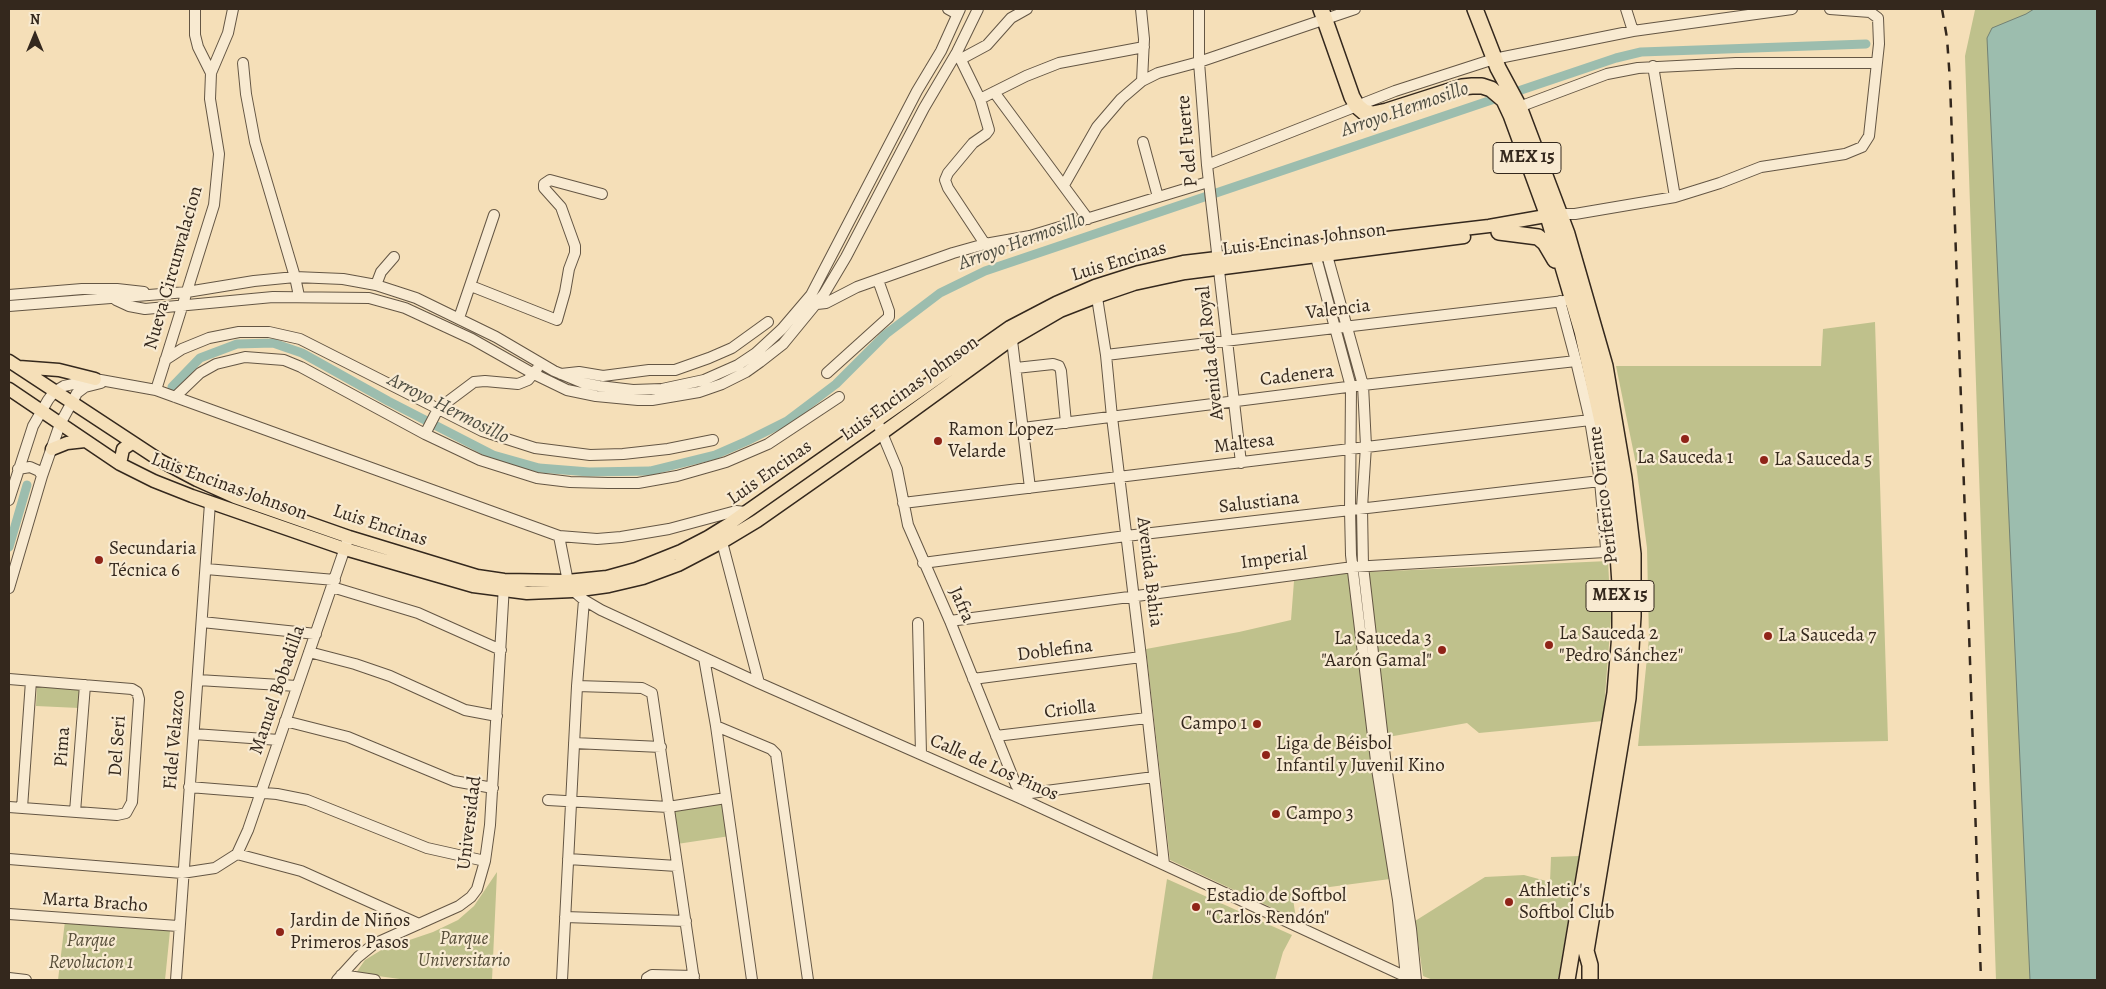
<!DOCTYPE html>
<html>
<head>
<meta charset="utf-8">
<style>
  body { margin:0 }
  #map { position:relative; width:2106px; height:989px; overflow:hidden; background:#f5dfb8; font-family:Alegreya,serif }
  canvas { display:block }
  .frame { position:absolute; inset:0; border:10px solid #34281d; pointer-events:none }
  .north { position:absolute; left:10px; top:10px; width:50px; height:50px; -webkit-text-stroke:4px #f8ead1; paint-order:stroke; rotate:0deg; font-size:14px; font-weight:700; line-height:20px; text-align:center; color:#34281d }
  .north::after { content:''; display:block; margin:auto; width:18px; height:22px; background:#34281d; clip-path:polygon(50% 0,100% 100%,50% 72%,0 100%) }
</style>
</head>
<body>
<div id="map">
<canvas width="2106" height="989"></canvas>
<div class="frame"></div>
<div class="north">N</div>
</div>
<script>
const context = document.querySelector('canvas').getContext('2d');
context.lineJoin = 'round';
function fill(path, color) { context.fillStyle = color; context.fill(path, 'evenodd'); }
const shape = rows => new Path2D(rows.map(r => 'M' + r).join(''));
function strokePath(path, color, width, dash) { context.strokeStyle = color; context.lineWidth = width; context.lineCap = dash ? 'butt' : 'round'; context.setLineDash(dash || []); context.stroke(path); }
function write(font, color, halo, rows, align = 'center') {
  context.font = font + ' Alegreya,serif'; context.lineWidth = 4.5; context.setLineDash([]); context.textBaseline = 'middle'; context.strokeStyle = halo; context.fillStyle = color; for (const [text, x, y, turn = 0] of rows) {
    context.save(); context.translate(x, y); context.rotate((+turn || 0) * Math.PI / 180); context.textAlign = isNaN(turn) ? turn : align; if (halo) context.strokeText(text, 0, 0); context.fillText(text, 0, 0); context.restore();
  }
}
fill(shape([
  [1977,9,2097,9,2097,980,1996,980,1965,56,1975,10],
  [1875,322,1888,741,1638,746,1649,638,1647,548,1636,464,1616,366,1821,366,1823,329],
  [1608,561,1611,618,1603,721,1479,733,1467,723,1388,737,1368,572],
  [1349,573,1390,879,1292,892,1296,919,1170,860,1146,649,1239,632,1291,620,1294,581],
  [37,686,80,689,79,708,36,706],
  [725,802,730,836,677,844,672,809],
  [1579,856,1558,980,1433,980,1423,976,1415,921,1485,877,1524,875,1550,882,1551,857],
  [497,872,492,980,407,980,356,973,365,960,383,949,433,932,458,920,474,906],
  [1167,879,1292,935,1283,952,1275,980,1152,980],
  [65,921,170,931,165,980,58,980]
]), '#bfc18c');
const water = shape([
  [2034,9,2097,9,2097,980,2030,980,1987,38,1992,28,2026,14,2034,9]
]);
fill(water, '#9cbdae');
strokePath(water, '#728174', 1);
strokePath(shape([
  [172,387,200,358,237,344,273,343,302,353,388,401,493,455,539,468,589,472,650,471,715,455,747,441,787,421,836,384,886,334,940,293,985,271,1616,58,1641,52,1866,44],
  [9,547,27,485]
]), '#9cbdae', 9);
const minor = shape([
  [195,9,195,35,198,47,211,73],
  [948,9,957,14],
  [1141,9,1144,39,1142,81],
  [1199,9,1199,62,1207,165,1241,463],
  [1626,9,1633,31],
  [957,52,980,99,1026,76,1059,63,1144,47],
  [961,59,987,45,1011,18,1027,9],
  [243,63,246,94,255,142,295,277,299,296],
  [1653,66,1675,197],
  [994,92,1088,219],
  [980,99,989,130,986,134,973,143,948,173,945,180,948,188,985,244],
  [1519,107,1607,74,1638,68,1736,63,1876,63],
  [1143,142,1158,197],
  [1207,165,1395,91,1494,59,1633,31,1792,9],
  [1064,185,1097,127,1121,99,1142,81,1158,73,1199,62,1355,9],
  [1560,214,1575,214,1675,197,1720,183,1761,167,1845,154,1862,147,1869,136,1879,44,1878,18,1870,12,1830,9],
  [1325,248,1363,385,1366,446,1362,508,1363,566,1386,766,1411,929,1416,980],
  [1314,250,1351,387,1350,510,1351,555,1377,769,1398,900,1406,977],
  [376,285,381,272,394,257],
  [471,286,557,320,565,292,569,269,575,253,575,246,561,207,544,188,544,184,550,180,602,194],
  [1096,291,1106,355,1112,417,1141,657,1164,864],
  [9,295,82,289,117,289,144,292],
  [116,300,129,306,145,309,273,297,369,298,405,308,472,339,534,374,567,390,596,396,638,400,652,400,699,392,722,384,746,372,760,362,783,344,824,294,846,257,924,108,957,52,978,9],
  [817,304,826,303,857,287,953,253,985,244,1030,236,1208,182],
  [9,306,187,292,254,281,295,277,343,279,376,285,416,298,496,337,554,371,583,383,599,386,633,390,662,389,704,380,738,365,756,353,782,329,811,295,917,91,941,51,960,9],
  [459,318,494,215],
  [1011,332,1030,488],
  [1106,355,1564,301],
  [165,360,182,349,209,338,239,332,269,332,300,339,482,431,535,448,590,455,623,454,668,449,713,440],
  [1016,368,1053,364,1059,366,1061,371,1066,423],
  [827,373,889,317,889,311,878,280],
  [561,374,579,372,603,376,649,370,675,370,709,358,732,348,768,322],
  [156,390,214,205,219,154,210,99,211,73,228,33,233,9],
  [175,397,200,373,216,364,245,357,284,360,301,367,425,434,480,460,537,478,570,482,608,483,638,483,677,476,726,462,768,444,839,397],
  [877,421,897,469,908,525,950,621,1016,785,1023,794,1022,799],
  [1023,428,1363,385,1576,361],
  [425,434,438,409,474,382,485,381,518,384,528,380,537,369],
  [18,469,30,467,39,471,42,476],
  [9,500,33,426,48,400,54,392,64,386,95,379,156,390,559,536,597,539,621,537,669,529,736,511,746,512],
  [903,503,1590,420],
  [559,536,569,587,584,600,601,610,759,683,1022,799,1413,980],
  [722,542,759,683],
  [923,563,1126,536,1600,481],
  [206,569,335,580],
  [332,587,418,613,501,650],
  [9,588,42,476,60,424,77,393,85,387,101,383],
  [950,621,1353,567,1605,552,1606,548,1600,481,1590,420,1576,361,1560,301],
  [202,622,316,634],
  [918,623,921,754],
  [309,652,355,664,390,676,465,710,497,716],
  [704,658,716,726,752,980],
  [9,679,132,689,137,692,139,699,132,802,126,813,117,815,9,807],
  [973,679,1141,657],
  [198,680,297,686],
  [577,686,642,688,652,693,694,980],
  [285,721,348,737,454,781,493,788],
  [716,726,771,749,776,754,808,980],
  [194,734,279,740],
  [996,736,1147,718],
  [574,743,661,747],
  [189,787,277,794,307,800,427,848,485,861],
  [1023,794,1154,777],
  [548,800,668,807,726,798],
  [22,808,31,681],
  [75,812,85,685],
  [237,854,248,830,347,542],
  [9,859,182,873,215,868,237,854,301,871,419,924],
  [568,859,677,866],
  [9,914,178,926],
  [565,917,686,921],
  [341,975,375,980],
  [9,978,26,980],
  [176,980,210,503],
  [337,980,358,957,374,944,459,906,471,897,477,889,485,861,490,825,504,585],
  [562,980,577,686,584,600],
  [647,980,647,978,652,975,694,976]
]);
const major = shape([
  [9,361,161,461,197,480,235,497,349,537,477,576,504,580,567,581,607,577,636,569,681,551,708,537,729,524,1010,327,1056,303,1095,286,1139,272,1183,262,1489,226,1557,214],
  [19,367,59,370,95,379],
  [9,389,120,464,154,481,192,496,345,549,473,586,527,593,573,591,609,586,643,578,678,565,722,542,757,521,874,439,1012,339,1060,311,1096,297,1134,284,1185,273,1464,237],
  [52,449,67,443,85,441],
  [120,464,123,449,132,443]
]);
const highway = shape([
  [1321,9,1352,97,1357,106,1364,112,1373,114,1387,111,1462,87,1472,86,1482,86,1491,89,1504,100,1511,115,1548,216,1582,331,1603,426,1613,480,1620,584,1620,634,1615,693,1567,980],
  [1475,9,1498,68,1519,107,1567,234,1605,366,1624,478,1633,554,1633,616,1628,698,1586,951,1590,965,1590,980],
  [1499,232,1538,237,1545,243,1555,260]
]);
strokePath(minor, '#645644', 12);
strokePath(major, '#34281d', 15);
strokePath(highway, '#34281d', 18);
strokePath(minor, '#f8ead1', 10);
strokePath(major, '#f5dfb8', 12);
strokePath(highway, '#f5dfb8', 15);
strokePath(shape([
  [1942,9,1947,38,1950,81,1981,980]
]), '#34281d', 2.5, [9, 9]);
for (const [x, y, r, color] of [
  [1685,439,5,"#8f2418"],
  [938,441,5,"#8f2418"],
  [1764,460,5,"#8f2418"],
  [99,560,5,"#8f2418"],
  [1768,636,5,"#8f2418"],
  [1549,645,5,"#8f2418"],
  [1442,650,5,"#8f2418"],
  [1257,724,5,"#8f2418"],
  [1266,755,5,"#8f2418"],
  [1276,814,5,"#8f2418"],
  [1509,902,5,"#8f2418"],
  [1196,907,5,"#8f2418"],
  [280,932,5,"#8f2418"]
]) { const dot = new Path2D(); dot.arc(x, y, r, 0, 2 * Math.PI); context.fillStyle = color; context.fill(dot); strokePath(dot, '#f8ead1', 2); }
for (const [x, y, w] of [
  [1527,158,68],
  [1620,596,68]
]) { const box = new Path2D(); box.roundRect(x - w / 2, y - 15.5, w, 31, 4); context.fillStyle = '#f8ead1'; context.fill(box); strokePath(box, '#34281d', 1); }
write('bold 18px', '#34281d', null, [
  ["MEX 15",1527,158],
  ["MEX 15",1620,596]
]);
write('19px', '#34281d', '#f8ead1', [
  ["P del Fuerte",1188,141,-95],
  ["Luis Encinas Johnson",1304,240,-7],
  ["Luis Encinas",1119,262,-17],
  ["Nueva Circunvalacion",174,268,-74],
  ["Valencia",1338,310,-7],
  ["Avenida del Royal",1211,353,-96],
  ["Cadenera",1297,376,-7],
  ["Luis Encinas Johnson",910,389,-36],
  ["Maltesa",1244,444,-7],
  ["Luis Encinas",770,473,-35],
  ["Luis Encinas Johnson",229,487,20],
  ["Periferico Oriente",1604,495,-97],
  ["Salustiana",1259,503,-7],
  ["Luis Encinas",380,526,18],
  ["Imperial",1274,559,-8],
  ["Avenida Bahia",1149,572,83],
  ["Jafra",961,605,66],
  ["Doblefina",1055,651,-7],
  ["Manuel Bobadilla",278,690,-71],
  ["Criolla",1070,710,-7],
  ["Fidel Velazco",175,740,-85],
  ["Del Seri",118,746,-86],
  ["Pima",63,747,-86],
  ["Calle de Los Pinos",994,768,24],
  ["Universidad",470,823,-83],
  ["Marta Bracho",95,903,4]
]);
write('19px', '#34281d', '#f8ead1', [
  ["Ramon Lopez",948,430],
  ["Velarde",948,452],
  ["La Sauceda 1",1685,458,"center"],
  ["La Sauceda 5",1774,460],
  ["Secundaria",109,549],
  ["Técnica 6",109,571],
  ["La Sauceda 2",1559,634],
  ["\"Pedro Sánchez\"",1559,656],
  ["La Sauceda 7",1778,636],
  ["La Sauceda 3",1432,639,"right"],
  ["\"Aarón Gamal\"",1432,661,"right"],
  ["Campo 1",1247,724,"right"],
  ["Liga de Béisbol",1276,744],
  ["Infantil y Juvenil Kino",1276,766],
  ["Campo 3",1286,814],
  ["Athletic's",1519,891],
  ["Softbol Club",1519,913],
  ["Estadio de Softbol",1206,896],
  ["\"Carlos Rendón\"",1206,918],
  ["Jardin de Niños",290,921],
  ["Primeros Pasos",290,943]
], 'left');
write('italic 19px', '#574e39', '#f8ead1', [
  ["Parque",464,939],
  ["Universitario",464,961],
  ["Parque",91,941],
  ["Revolucion 1",91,963]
]);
write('italic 20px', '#4e4d41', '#f8ead1', [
  ["Arroyo Hermosillo",1405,110,-19],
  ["Arroyo Hermosillo",1022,242,-20],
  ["Arroyo Hermosillo",448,409,27]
]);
</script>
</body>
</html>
